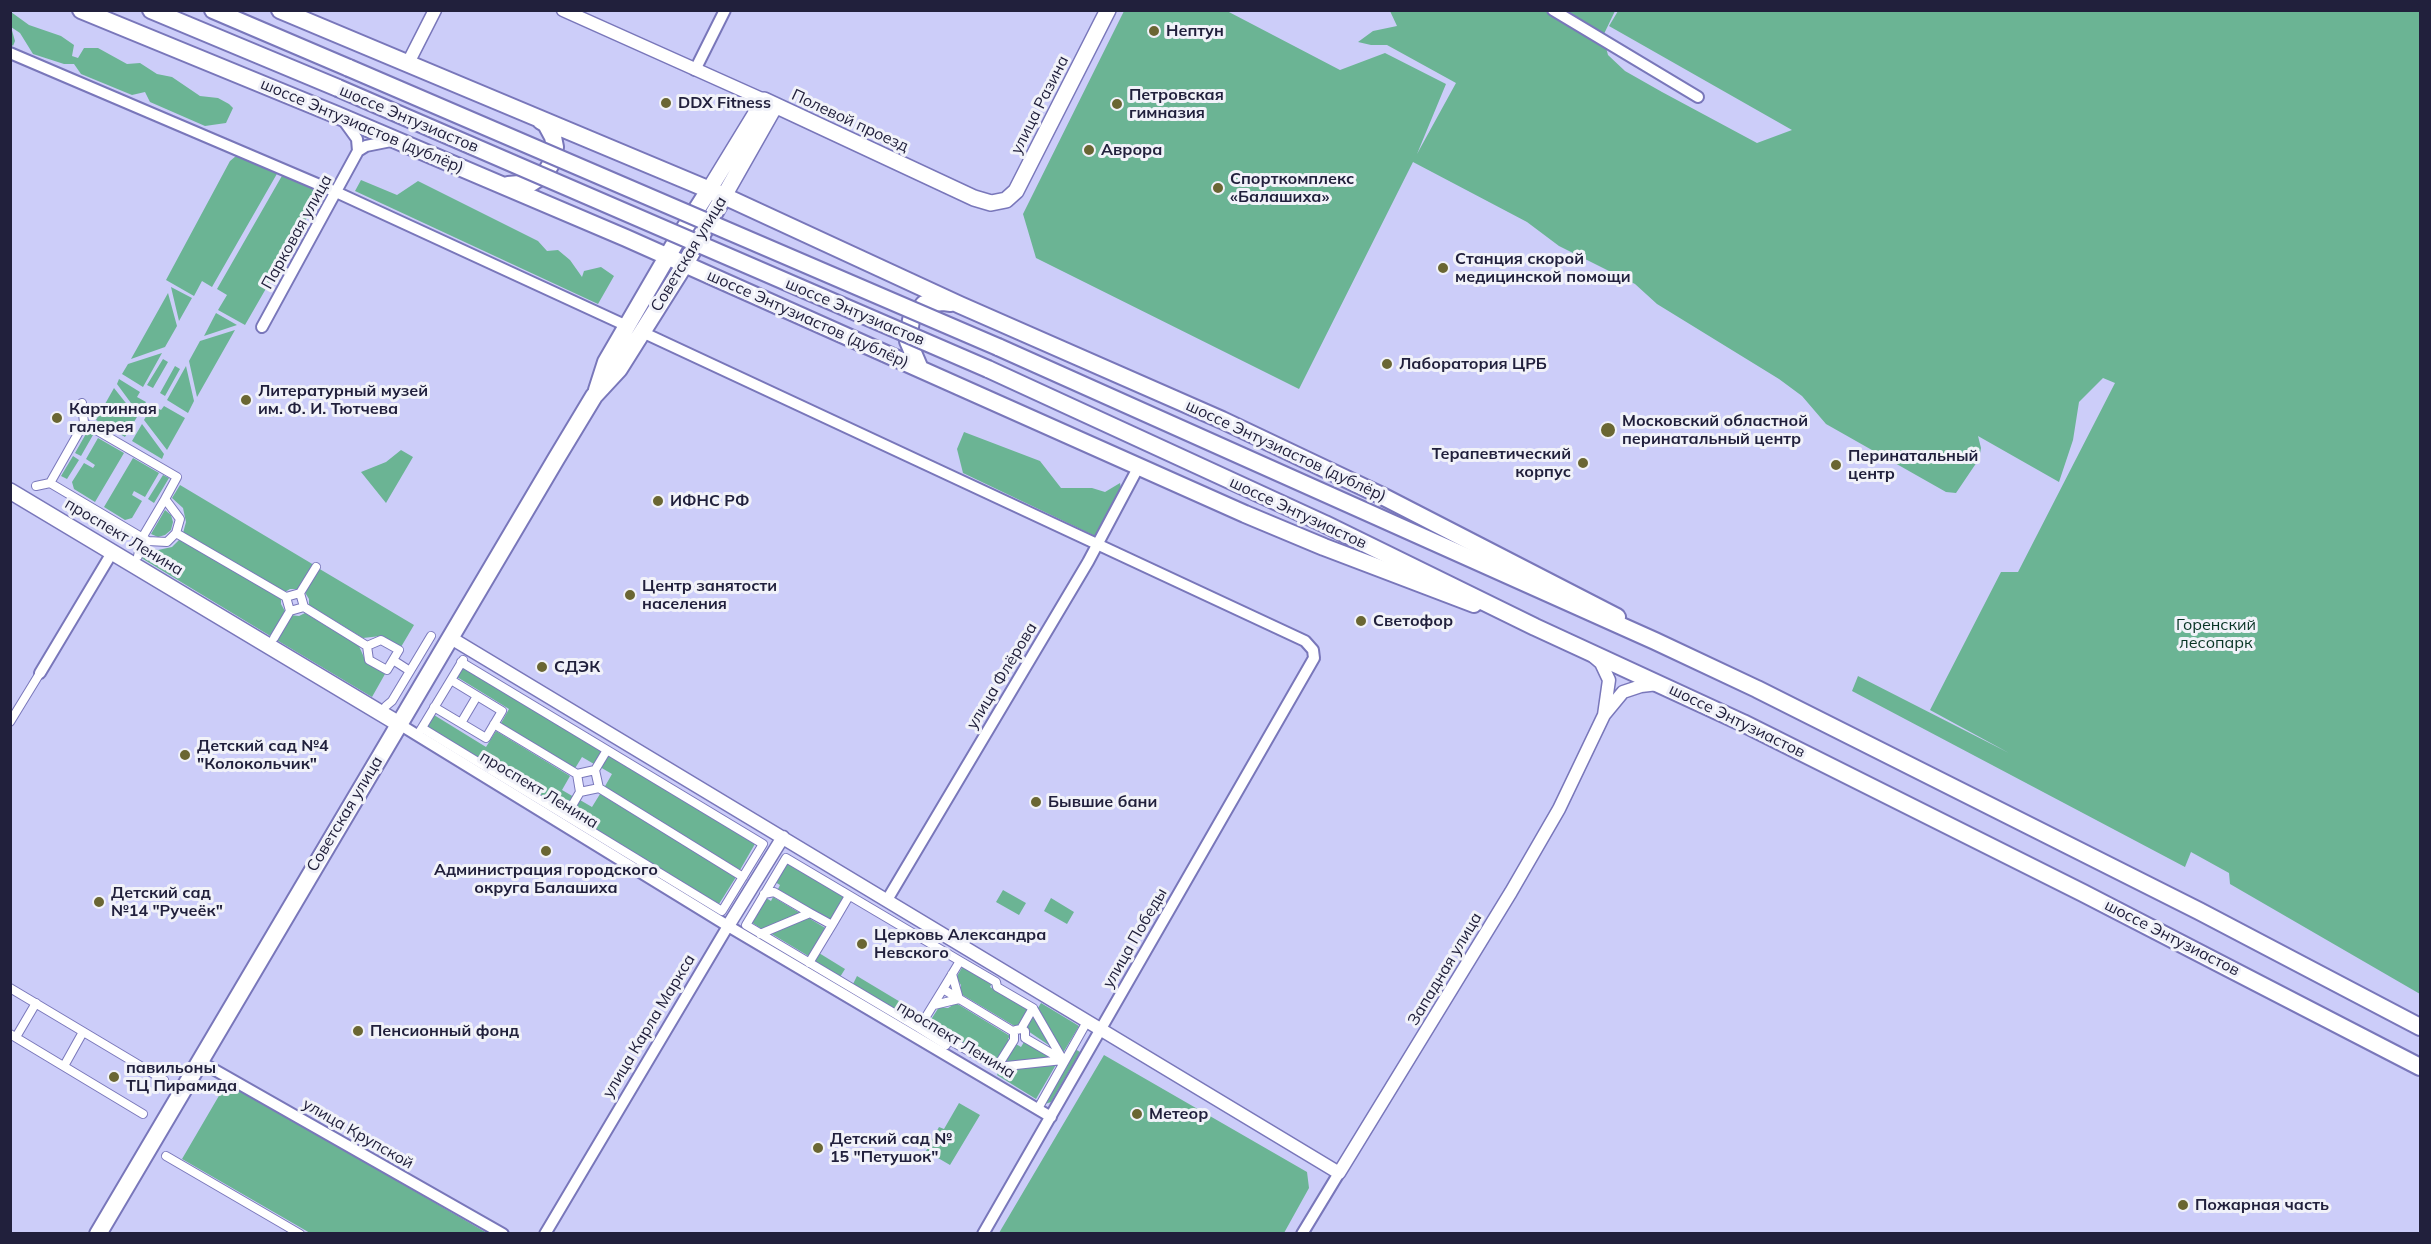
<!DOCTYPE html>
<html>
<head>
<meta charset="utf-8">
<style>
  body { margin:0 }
  #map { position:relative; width:2431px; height:1244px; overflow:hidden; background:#cccdf9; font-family:Mulish,sans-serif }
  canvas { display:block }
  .frame { position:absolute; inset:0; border:12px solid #21203c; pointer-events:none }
</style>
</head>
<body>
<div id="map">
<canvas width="2431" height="1244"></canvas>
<div class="frame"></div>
</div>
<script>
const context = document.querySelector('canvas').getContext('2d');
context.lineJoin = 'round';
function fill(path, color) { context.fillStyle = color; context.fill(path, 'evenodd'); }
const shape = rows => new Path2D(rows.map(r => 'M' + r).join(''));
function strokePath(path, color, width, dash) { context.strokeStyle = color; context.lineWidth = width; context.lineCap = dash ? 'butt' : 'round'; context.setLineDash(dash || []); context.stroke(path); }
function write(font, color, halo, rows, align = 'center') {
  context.font = font + ' Mulish,sans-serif'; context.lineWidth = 6; context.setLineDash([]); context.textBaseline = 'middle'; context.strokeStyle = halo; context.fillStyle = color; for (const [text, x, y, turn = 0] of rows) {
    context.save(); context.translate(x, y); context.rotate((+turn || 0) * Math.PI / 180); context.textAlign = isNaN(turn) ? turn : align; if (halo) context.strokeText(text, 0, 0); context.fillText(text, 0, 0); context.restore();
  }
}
fill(shape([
  [1124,11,1227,11,1340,70,1385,53,1446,84,1417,154,1456,83,1387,45,1371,45,1358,42,1373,31,1397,26,1390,11,1615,11,1603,36,1608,55,1625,71,1662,92,1757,143,1792,130,1609,26,1618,11,2420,11,2420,994,2230,884,2229,873,2191,852,2185,867,1852,691,1858,676,2009,753,1930,710,2001,572,2018,572,2115,383,2103,378,2079,402,2073,440,2059,482,1978,436,1981,448,1979,459,1956,493,1946,492,1826,424,1802,396,1779,379,1657,304,1635,284,1559,246,1527,222,1413,162,1299,389,1036,258,1023,214],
  [11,12,29,25,61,36,74,45,72,56,78,58,84,48,98,48,127,64,140,63,157,74,172,77,200,96,218,98,229,104,233,108,226,123,205,126,150,102,145,92,132,95,81,74,74,64,64,64,33,54,20,33,11,27,15,41,13,46,11,44],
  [236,156,242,157,278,172,212,287,202,281,194,296,166,280,230,161],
  [283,174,314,188,318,193,317,200,245,325,218,310,227,295,217,289],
  [361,180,397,195,418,181,538,241,547,251,558,250,570,260,582,277,584,271,601,267,614,276,598,304,355,191],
  [171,287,192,298,179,321],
  [168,293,177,326,165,347,131,359],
  [216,313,237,325,204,336],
  [235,330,197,397,189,361,200,341],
  [162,353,143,387,122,374,128,364],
  [163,359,168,362,153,388,147,385],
  [175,366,180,369,165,396,160,393],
  [186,366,194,401,188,413,167,400],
  [119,379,140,392,137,397,146,402,139,414,117,384],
  [114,388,137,417,125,437,96,420],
  [152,405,161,410,164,406,185,418,167,450,144,420],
  [142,424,164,454,162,459,132,441],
  [87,432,93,435,81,456,75,453],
  [964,432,1040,461,1061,488,1092,488,1105,492,1120,483,1121,488,1095,536,963,473,957,449],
  [98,438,124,453,95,502,74,489,72,482,84,463,93,468,95,465,86,459],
  [401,450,413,457,386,503,361,472,386,462],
  [73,456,79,460,67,479,61,476],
  [133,458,159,473,145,497,134,491,132,495,142,501,132,518,125,520,104,507],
  [163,475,169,478,154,503,148,499],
  [180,485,314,565,300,589,290,589,285,592,183,533,186,522,183,508,172,498],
  [165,510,171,515,173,522,171,530,165,535,158,537,151,534],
  [180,539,281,599,281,604,286,613,272,637,138,556,144,547,158,550,172,547],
  [318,568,414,625,401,647,381,636,363,638,309,605,309,599,304,591],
  [305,613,359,646,366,662,385,674,372,697,275,639,290,615,299,616],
  [464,665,603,749,594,764,582,757,574,770,500,725,509,709,457,677],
  [434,715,486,747,496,731,570,776,562,790,574,797,565,811,427,727],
  [609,753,756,842,740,870,604,788,612,774,600,767],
  [600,794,736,877,719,904,571,815,580,800,592,807],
  [787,862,846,897,831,921,778,889,780,885,775,882],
  [1003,890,1026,903,1019,915,996,902],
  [773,897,800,913,762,929,751,922,766,898,771,901],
  [1051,898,1074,912,1067,924,1044,911],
  [807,917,827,929,810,957,770,933],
  [819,953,845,969,840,977,814,961],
  [964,964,993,981,990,987,1029,1010,1019,1026,1016,1027,961,994,961,985,956,978],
  [857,976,907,1006,903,1014,853,984],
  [956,1003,1010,1036,1008,1039,1010,1041,996,1065,925,1029,939,1007,948,1008],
  [1041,1003,1079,1026,1063,1053,1038,1008],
  [1035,1012,1056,1050,1025,1029],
  [1024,1042,1051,1058,1003,1064,1016,1044,1021,1047],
  [1075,1049,1080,1052,1051,1102,1042,1105],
  [1104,1055,1307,1172,1309,1188,1284,1233,999,1233],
  [1057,1063,1036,1099,997,1075,1000,1069],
  [227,1082,487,1233,310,1233,182,1159],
  [959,1103,980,1115,950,1165,926,1151,939,1127,944,1129]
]), '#6bb494');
const pedestrian = shape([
  [82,403,84,423],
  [36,486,50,483],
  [176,533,180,519,165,499,177,477,84,423,50,483,148,541,167,542,176,533,286,597],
  [138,556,142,538,165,499],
  [300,593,316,567],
  [304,607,290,611,286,597,300,593,304,607,367,646,369,660,387,670,393,660,410,671],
  [274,638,290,611],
  [367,646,381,640,399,650,393,660],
  [386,706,392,701,431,636],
  [434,707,486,738,502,711,451,680],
  [10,722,40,673],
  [461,723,477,696],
  [494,724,577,774,595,770,599,788,580,792,577,774],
  [422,728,722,911,763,844,461,662],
  [420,731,463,660],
  [595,770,607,750],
  [599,788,743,877],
  [566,816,580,792],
  [832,925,849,896],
  [760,934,810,913,774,892,764,894],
  [960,961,996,982,997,987,1033,1008,1063,1060,997,1067],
  [809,963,832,925,810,913],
  [10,988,164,1080],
  [943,989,919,1028,746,925,786,858,960,961,943,989,1014,1032],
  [934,1005,959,999,952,974],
  [919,1028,946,1045,949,1040,997,1067,1014,1040,1014,1032],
  [1021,1029,1025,1031,1025,1038,1061,1059],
  [1016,1030,1021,1029,1033,1008],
  [10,1034,143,1114],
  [16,1037,36,1003],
  [64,1066,83,1032],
  [1040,1105,1084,1027],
  [166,1156,300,1234]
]);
const minor = shape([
  [1553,10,1698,97],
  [10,53,336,192,627,326],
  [695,70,725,10],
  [358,151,366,146,391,141],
  [262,327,358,151,357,139,344,121],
  [642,332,1305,641,1313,650,1314,658,983,1234],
  [40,673,113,551],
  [399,724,728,926,1051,1117],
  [887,900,1088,562,1139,466],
  [199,1061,503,1234],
  [545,1234,728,926],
  [1302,1234,1339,1173]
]);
const tertiary = shape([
  [563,10,764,100],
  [408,63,435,10],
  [451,638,1339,1173,1511,892,1559,809,1604,715],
  [1594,657,1601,663,1609,680,1604,715,1623,692,1641,686,1658,684],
  [728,926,783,837]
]);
const secondary = shape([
  [709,190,764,100,974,198,991,203,1006,200,1016,191,1108,10],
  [724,196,775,106],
  [10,491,399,724]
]);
const primary = shape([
  [81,10,337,115,626,238,1245,514,1324,547,1474,604],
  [280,10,724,196,960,305,1222,420,1380,495,1617,617],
  [508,185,531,183,545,174,552,162,555,147,553,137,546,124,541,121],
  [920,369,908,341,911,320,924,304,943,302,951,303],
  [597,390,606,362,674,245,709,190],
  [98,1234,556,459,594,396,619,369,685,264,724,196]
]);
const trunk = shape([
  [151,10,338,88],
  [213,10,349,68],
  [998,347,1655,641,1757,689,2199,911,2420,1027],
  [988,369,1325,524,1535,627,1743,723,2083,893,2420,1067]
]);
strokePath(pedestrian, '#7977ba', 10);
strokePath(minor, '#7977ba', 14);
strokePath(tertiary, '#7977ba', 15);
strokePath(secondary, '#7977ba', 18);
strokePath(primary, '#7977ba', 20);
strokePath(trunk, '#7977ba', 20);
strokePath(pedestrian, '#fff', 8);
strokePath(minor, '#fff', 10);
strokePath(tertiary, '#fff', 12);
strokePath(secondary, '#fff', 15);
strokePath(primary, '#fff', 16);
strokePath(trunk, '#fff', 16);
const trunkBridge = shape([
  [349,68,998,347],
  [338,88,988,369]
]);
strokePath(trunkBridge, '#7977ba', 20, []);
strokePath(trunkBridge, '#fff', 16);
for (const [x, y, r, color] of [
  [1154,31,6,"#6a6633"],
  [666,103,6,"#6a6633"],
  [1117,104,6,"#6a6633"],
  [1089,150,6,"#6a6633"],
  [1218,188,6,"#6a6633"],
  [1443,268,6,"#6a6633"],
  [1387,364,6,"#6a6633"],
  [246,400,6,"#6a6633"],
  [57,418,6,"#6a6633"],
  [1608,430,8,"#6a6633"],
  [1583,463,6,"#6a6633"],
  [1836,465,6,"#6a6633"],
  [658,501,6,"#6a6633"],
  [630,595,6,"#6a6633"],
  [1361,621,6,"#6a6633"],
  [542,667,6,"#6a6633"],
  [185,755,6,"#6a6633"],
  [1036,802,6,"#6a6633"],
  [546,851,6,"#6a6633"],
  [99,902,6,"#6a6633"],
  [862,944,6,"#6a6633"],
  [358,1031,6,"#6a6633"],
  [114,1077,6,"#6a6633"],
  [1137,1114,6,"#6a6633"],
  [818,1148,6,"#6a6633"],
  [2183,1205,6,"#6a6633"]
]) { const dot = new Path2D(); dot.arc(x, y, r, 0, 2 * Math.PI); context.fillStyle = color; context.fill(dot); strokePath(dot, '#f1f2f9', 2); }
write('bold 16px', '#21203c', '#f1f2f9', [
  ["Нептун",1166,31],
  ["Петровская",1129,95],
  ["гимназия",1129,113],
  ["DDX Fitness",678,103],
  ["Аврора",1101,150],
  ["Спорткомплекс",1230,179],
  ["«Балашиха»",1230,197],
  ["Станция скорой",1455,259],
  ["медицинской помощи",1455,277],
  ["Лаборатория ЦРБ",1399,364],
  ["Литературный музей",258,391],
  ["им. Ф. И. Тютчева",258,409],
  ["Картинная",69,409],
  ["галерея",69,427],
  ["Московский областной",1622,421],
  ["перинатальный центр",1622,439],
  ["Терапевтический",1571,454,"right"],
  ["корпус",1571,472,"right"],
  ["Перинатальный",1848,456],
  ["центр",1848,474],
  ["ИФНС РФ",670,501],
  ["Центр занятости",642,586],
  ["населения",642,604],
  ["Светофор",1373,621],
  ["СДЭК",554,667],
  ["Детский сад №4",197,746],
  ["\"Колокольчик\"",197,764],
  ["Бывшие бани",1048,802],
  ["Администрация городского",546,870,"center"],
  ["округа Балашиха",546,888,"center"],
  ["Детский сад",111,893],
  ["№14 \"Ручеёк\"",111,911],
  ["Церковь Александра",874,935],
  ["Невского",874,953],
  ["Пенсионный фонд",370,1031],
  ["павильоны",126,1068],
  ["ТЦ Пирамида",126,1086],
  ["Метеор",1149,1114],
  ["Детский сад №",830,1139],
  ["15 \"Петушок\"",830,1157],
  ["Пожарная часть",2195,1205]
], 'left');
write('16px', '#21203c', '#f1f2f9', [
  ["улица Разина",1040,105,-63],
  ["шоссе Энтузиастов",409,119,23],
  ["Полевой проезд",850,121,25],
  ["шоссе Энтузиастов (дублёр)",362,126,23],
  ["Парковая улица",297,232,-61],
  ["Советская улица",689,254,-59],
  ["шоссе Энтузиастов",855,312,23],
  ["шоссе Энтузиастов (дублёр)",808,319,24],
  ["шоссе Энтузиастов (дублёр)",1286,451,25],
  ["шоссе Энтузиастов",1298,513,25],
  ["проспект Ленина",124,537,31],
  ["улица Флёрова",1002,676,-59],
  ["шоссе Энтузиастов",1737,721,26],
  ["проспект Ленина",539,790,31],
  ["Советская улица",345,814,-59],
  ["улица Победы",1135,938,-60],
  ["шоссе Энтузиастов",2172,938,27],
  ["Западная улица",1445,969,-59],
  ["улица Карла Маркса",649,1026,-59],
  ["проспект Ленина",956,1040,31],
  ["улица Крупской",358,1134,30]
]);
write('16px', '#073424', '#f1f2f9', [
  ["Горенский",2216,625],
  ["лесопарк",2216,643]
]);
</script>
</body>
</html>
